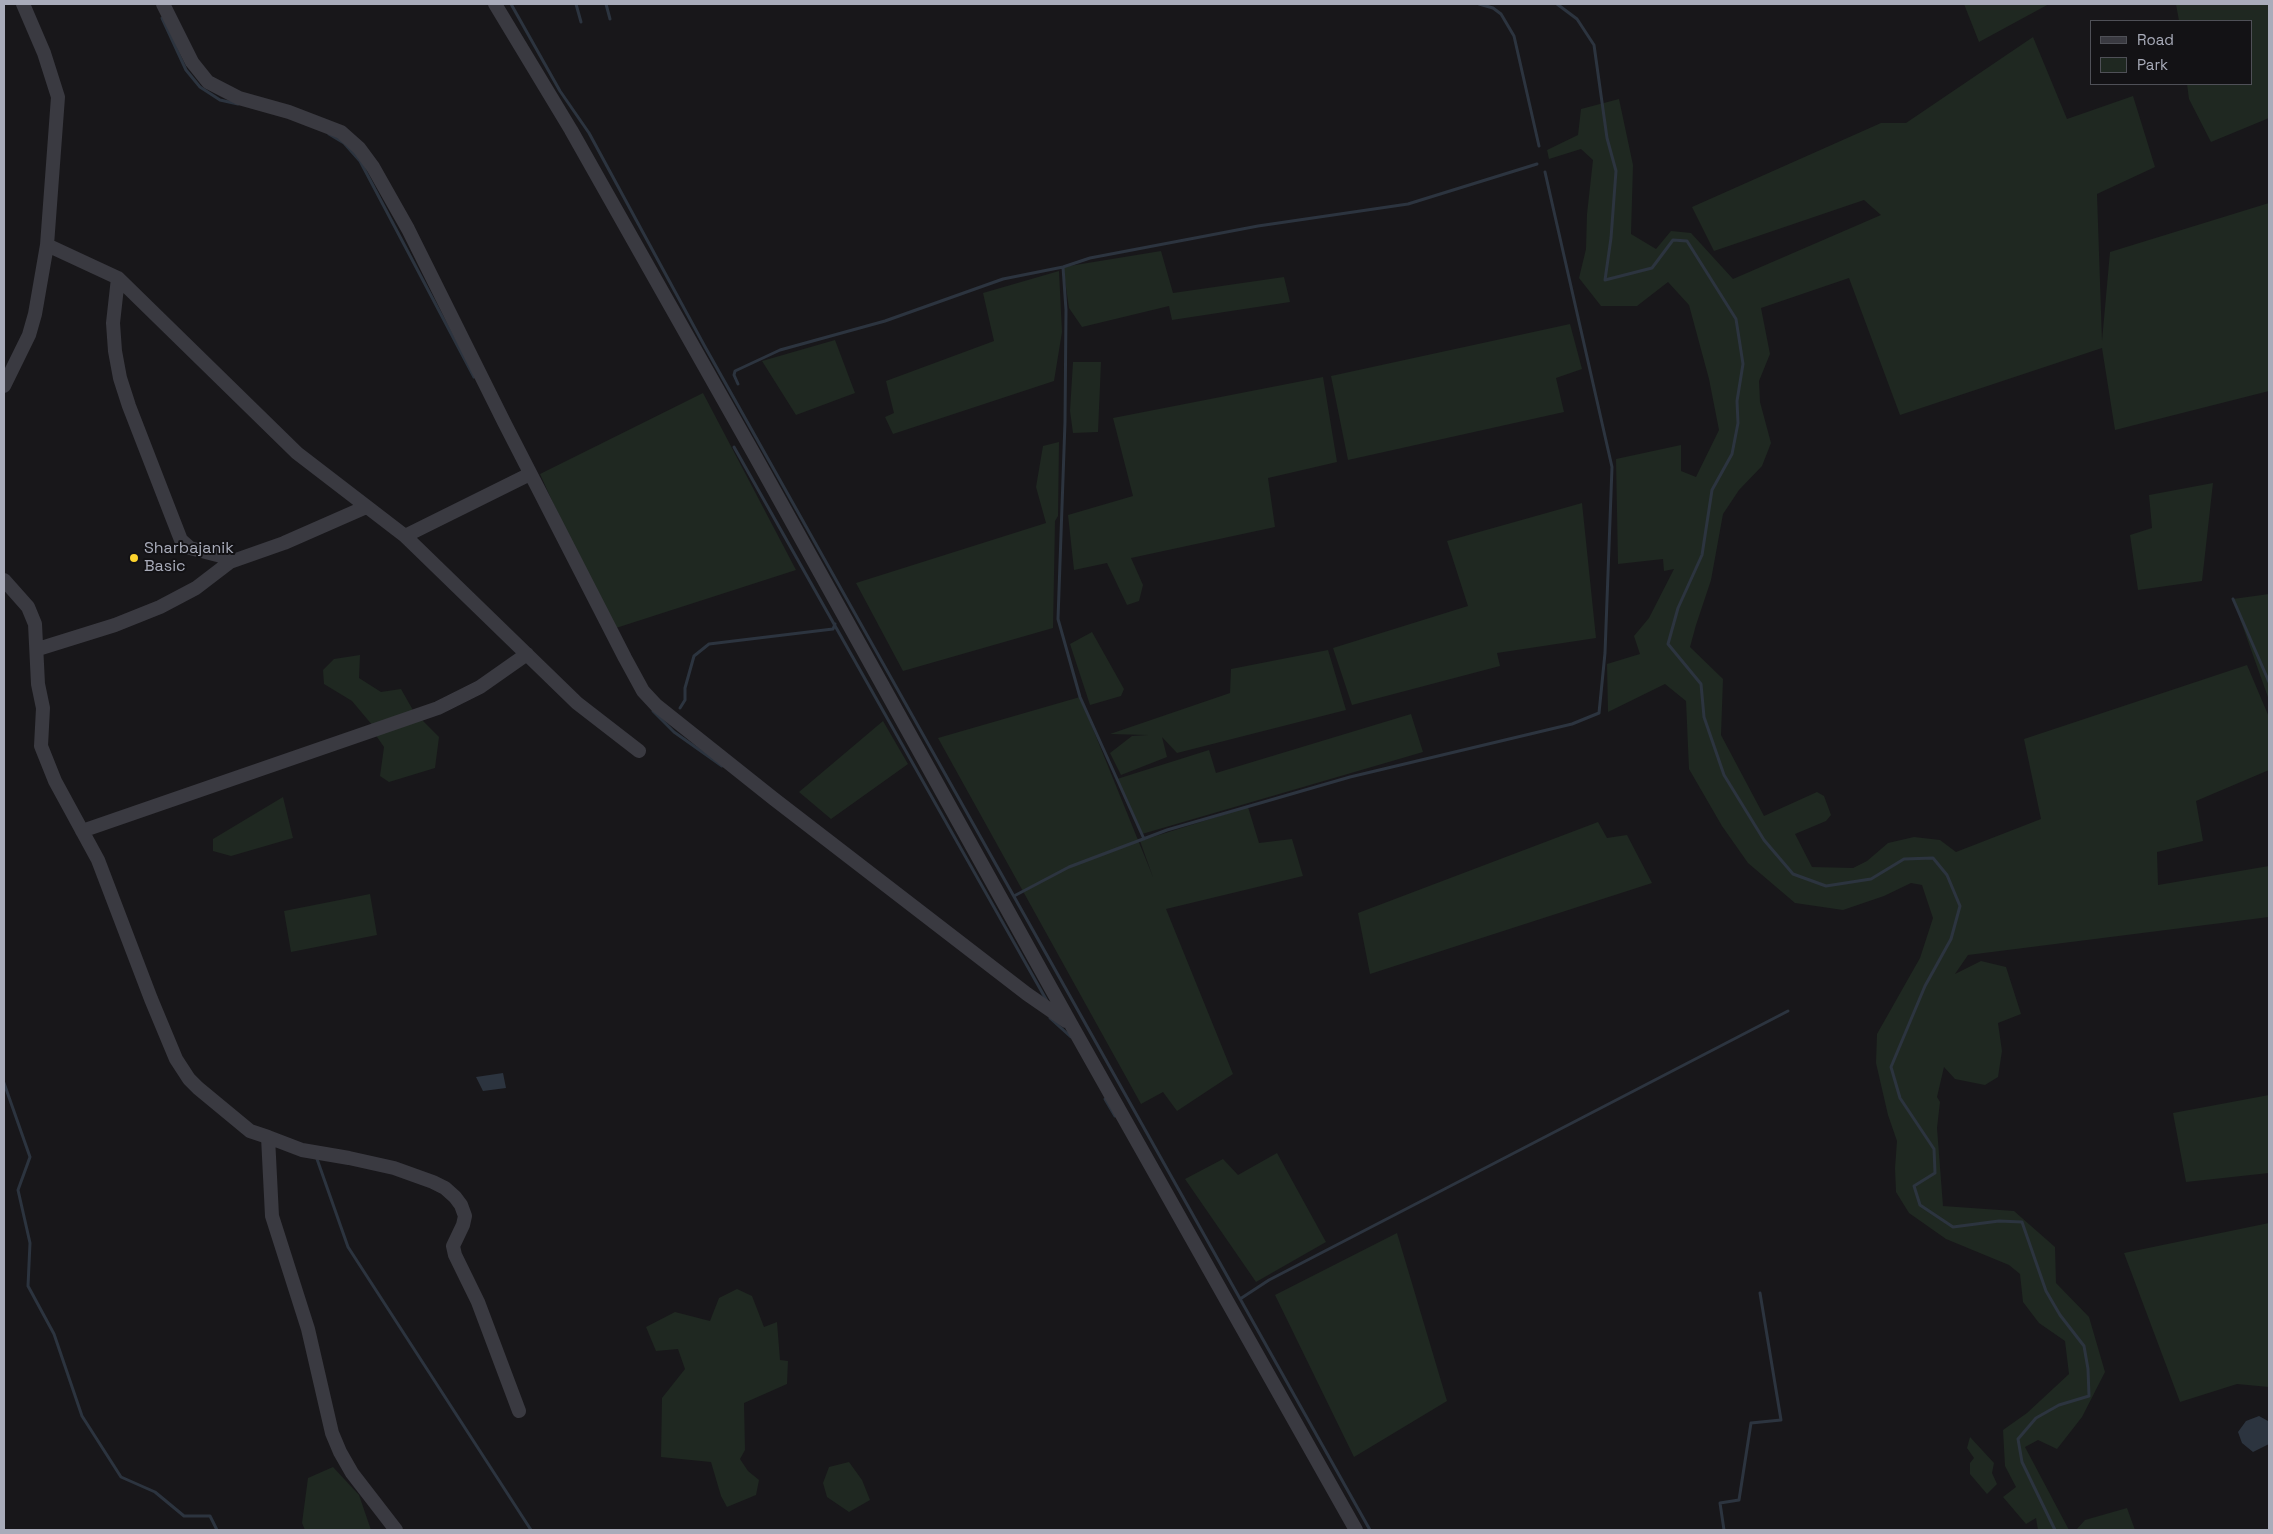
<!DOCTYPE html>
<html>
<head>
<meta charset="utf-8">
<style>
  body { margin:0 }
  #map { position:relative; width:2273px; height:1534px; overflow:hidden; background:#18171a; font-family:"Space Grotesk",sans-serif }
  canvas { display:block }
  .frame { position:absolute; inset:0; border:5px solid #a9acba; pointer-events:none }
  .legend { position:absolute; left:2090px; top:20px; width:162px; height:65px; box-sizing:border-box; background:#131215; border:1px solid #4f5057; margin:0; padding:6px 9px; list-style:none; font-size:15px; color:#a9acba }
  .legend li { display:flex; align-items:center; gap:10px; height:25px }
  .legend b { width:25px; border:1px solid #4f5057 }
</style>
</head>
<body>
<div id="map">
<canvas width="2273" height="1534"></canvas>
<div class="frame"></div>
<ul class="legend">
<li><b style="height:6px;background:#3a3a41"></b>Road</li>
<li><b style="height:14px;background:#1f2821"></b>Park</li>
</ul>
</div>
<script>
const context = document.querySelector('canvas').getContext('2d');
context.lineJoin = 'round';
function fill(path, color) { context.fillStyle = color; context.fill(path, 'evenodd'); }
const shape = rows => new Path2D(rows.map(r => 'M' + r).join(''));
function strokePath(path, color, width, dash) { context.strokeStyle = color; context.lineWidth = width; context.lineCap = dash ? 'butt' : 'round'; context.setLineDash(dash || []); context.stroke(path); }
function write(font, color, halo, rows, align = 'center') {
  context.font = font + ' "Space Grotesk",sans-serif'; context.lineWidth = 4; context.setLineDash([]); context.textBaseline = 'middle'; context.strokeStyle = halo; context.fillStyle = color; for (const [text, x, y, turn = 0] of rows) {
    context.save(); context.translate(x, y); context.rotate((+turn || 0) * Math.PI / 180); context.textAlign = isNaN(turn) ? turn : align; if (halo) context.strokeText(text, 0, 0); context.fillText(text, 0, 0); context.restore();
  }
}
fill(shape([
  [1964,4,2049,4,1979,42],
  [2176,4,2269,4,2269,118,2211,142,2189,99,2187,84,2252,84,2252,21,2179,21],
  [2033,37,2067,119,2133,96,2155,167,2097,194,2102,341,2110,252,2269,203,2269,391,2115,430,2102,348,1900,415,1849,278,1761,308,1770,354,1759,381,1760,402,1771,443,1762,466,1739,490,1723,514,1711,580,1696,625,1690,647,1723,679,1721,735,1764,816,1817,792,1824,796,1831,815,1826,821,1795,834,1812,867,1853,868,1867,861,1888,843,1914,837,1940,840,1956,852,2041,819,2024,739,2247,665,2269,717,2269,770,2196,801,2203,841,2157,852,2158,885,2269,866,2269,917,1968,955,1955,974,1981,961,2006,967,2021,1014,1998,1023,2002,1051,1998,1077,1985,1085,1955,1079,1944,1067,1937,1097,1940,1102,1937,1128,1943,1206,2014,1211,2055,1247,2056,1283,2089,1317,2105,1372,2082,1417,2057,1449,2038,1440,2025,1447,2069,1530,2038,1530,2036,1518,2026,1524,2003,1497,2016,1487,2005,1466,2003,1430,2027,1413,2069,1374,2065,1341,2039,1323,2023,1302,2020,1274,2009,1265,1946,1239,1909,1213,1896,1192,1895,1168,1897,1141,1888,1115,1876,1063,1877,1034,1920,958,1933,918,1922,885,1911,883,1884,896,1843,910,1795,903,1748,863,1722,826,1689,769,1686,701,1665,684,1608,712,1607,664,1640,654,1634,636,1649,618,1674,569,1664,571,1663,559,1618,564,1616,459,1681,445,1681,471,1696,477,1719,430,1709,379,1689,305,1668,282,1637,306,1601,306,1579,278,1586,249,1587,214,1593,160,1581,149,1549,159,1547,150,1578,135,1581,109,1619,99,1633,165,1631,234,1656,249,1671,231,1691,233,1733,279,1881,215,1864,200,1714,251,1692,207,1881,123,1906,123],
  [1161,251,1173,293,1284,277,1290,302,1172,320,1169,306,1082,327,1069,308,1063,267],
  [1059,271,1062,332,1054,381,893,434,885,417,894,413,886,381,994,341,983,293],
  [1570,324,1582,369,1556,378,1564,412,1348,460,1331,376],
  [835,340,855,393,796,415,762,361],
  [1073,362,1101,362,1098,432,1073,433,1070,411],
  [1323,377,1337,462,1268,478,1275,527,1131,558,1143,585,1139,601,1127,605,1107,563,1074,570,1068,515,1133,496,1113,418],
  [703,393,796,570,616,628,567,534,540,474],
  [1059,442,1058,516,1055,521,1053,628,903,671,856,583,1046,523,1036,487,1043,446],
  [2213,483,2202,581,2138,590,2130,535,2152,528,2149,495],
  [1582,503,1596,638,1497,653,1500,666,1352,705,1333,648,1468,606,1447,541],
  [2269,594,2269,700,2233,599],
  [1092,632,1124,689,1121,696,1090,705,1070,644],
  [1328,650,1346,710,1177,753,1162,737,1167,757,1121,775,1110,753,1132,736,1148,735,1110,734,1230,693,1231,669],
  [360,655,359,678,381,692,401,689,414,712,373,726,352,701,324,684,323,670,334,659],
  [1080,697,1153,877,1140,841,1248,807,1259,843,1292,839,1303,876,1166,909,1233,1074,1177,1111,1163,1092,1141,1104,938,738],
  [1411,714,1423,752,1142,834,1117,779,1209,750,1216,773],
  [421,719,439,737,435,768,389,782,380,776,384,747,375,734],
  [883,721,908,764,831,819,799,792],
  [283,797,293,838,231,856,213,851,213,839],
  [1598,822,1607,838,1627,835,1652,883,1370,974,1358,913],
  [370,894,377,935,291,952,284,911],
  [2269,1095,2269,1173,2186,1182,2173,1113],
  [1277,1153,1326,1242,1256,1282,1185,1179,1223,1159,1238,1175],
  [2269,1223,2269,1387,2237,1384,2180,1402,2124,1253],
  [1397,1233,1447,1401,1354,1457,1275,1295],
  [737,1289,752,1296,764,1327,777,1322,780,1360,788,1361,787,1384,744,1403,745,1450,740,1459,748,1471,759,1480,756,1495,727,1507,721,1496,711,1462,661,1457,662,1398,685,1369,678,1349,656,1351,646,1327,675,1312,710,1321,719,1298],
  [1970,1437,1994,1463,1992,1473,1997,1484,1987,1494,1970,1474,1970,1463,1974,1458,1967,1448],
  [849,1462,862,1480,870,1500,849,1512,827,1497,823,1483,829,1467],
  [333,1467,359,1495,371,1530,305,1530,302,1523,308,1478],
  [2127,1508,2135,1530,2076,1530,2085,1520]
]), '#1f2821');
fill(shape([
  [503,1073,506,1088,483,1091,476,1077],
  [2259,1416,2268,1421,2269,1444,2253,1452,2242,1443,2238,1432,2246,1421]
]), '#2c343f');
strokePath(shape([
  [511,4,560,91,589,133,704,345,1370,1530],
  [576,4,581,22],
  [606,4,610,19],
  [1479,4,1493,8,1501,14,1514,36,1539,146],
  [1557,4,1577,19,1594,45,1607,138,1616,171,1611,238,1605,280,1652,268,1673,240,1687,241,1736,319,1743,364,1737,401,1738,423,1732,454,1712,490,1702,555,1678,608,1668,644,1701,684,1704,717,1724,775,1764,840,1793,874,1826,886,1871,879,1904,859,1933,858,1947,875,1960,906,1951,939,1925,986,1891,1067,1900,1098,1934,1149,1935,1173,1914,1186,1920,1205,1953,1227,1999,1221,2022,1222,2046,1291,2060,1315,2084,1346,2088,1369,2089,1396,2059,1405,2036,1418,2018,1439,2022,1462,2055,1530],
  [162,18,186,70,200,87,220,100,238,104],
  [329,134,344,143,360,161,474,377],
  [1063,267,1066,310,1065,422,1058,619,1080,697,1144,839],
  [738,384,734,375,735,371,780,350,885,321,1003,279,1063,267,1090,258,1258,226,1408,204,1537,164],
  [734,447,1047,1001],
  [2233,599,2269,682],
  [680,708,685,700,685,688,694,656,709,644,833,629,835,624],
  [653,711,674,732,722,766],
  [1014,896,1069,867,1167,830,1350,777,1572,724,1599,713,1605,653,1612,467,1545,172],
  [1050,1018,1071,1037],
  [4,1083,30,1157,18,1190,30,1243,28,1286,54,1334,82,1416,121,1477,155,1492,184,1516,210,1516,217,1530],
  [1105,1099,1115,1116],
  [317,1159,348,1247,531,1530],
  [1240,1299,1269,1280,1788,1011],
  [1724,1530,1720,1503,1739,1500,1751,1423,1781,1420,1760,1293]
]), '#2c343f', 3);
strokePath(shape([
  [23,4,44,53,58,97,47,245,118,278,297,453,405,536,577,703,639,751],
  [163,4,192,62,208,82,239,98,289,112,341,132,359,148,373,167,408,229,504,422,625,658,643,691,656,705,774,799,1027,994,1066,1021],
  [495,4,571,130,754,454,1072,1026,1356,1530],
  [118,278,113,323,115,351,120,378,129,406,172,517,181,540,190,548,225,557,230,562],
  [4,386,29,335,35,314,47,245],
  [405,536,530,474],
  [4,580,28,607,35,624,38,684,43,708,41,746,55,781,98,860,151,999,176,1059,189,1079,198,1088,250,1131,268,1137,272,1216,308,1329,332,1433,340,1452,352,1473,396,1530],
  [38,649,115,625,160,607,196,588,230,562,284,543,366,507],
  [82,831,438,708,480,687,527,654],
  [268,1137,302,1150,349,1158,394,1168,433,1182,445,1188,455,1197,461,1205,465,1216,463,1225,453,1246,455,1255,478,1302,519,1411]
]), '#3a3a41', 14);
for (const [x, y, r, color] of [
  [134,558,5,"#fcd32d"]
]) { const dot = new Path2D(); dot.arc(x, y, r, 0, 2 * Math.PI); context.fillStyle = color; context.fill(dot); strokePath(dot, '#131215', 2); }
write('16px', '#a9acba', '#131215', [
  ["Sharbajanik",144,549],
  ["Basic",144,567]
], 'left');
</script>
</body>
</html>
